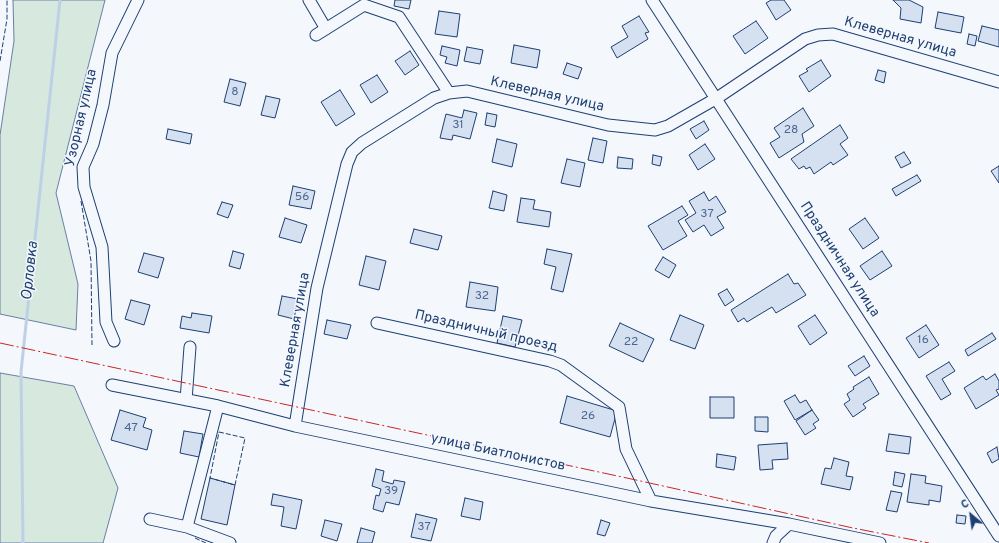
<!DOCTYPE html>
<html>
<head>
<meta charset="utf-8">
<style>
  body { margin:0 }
  #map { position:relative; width:999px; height:543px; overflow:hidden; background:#f4f7fb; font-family:Overpass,sans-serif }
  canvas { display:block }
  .north { position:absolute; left:951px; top:495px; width:40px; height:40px; -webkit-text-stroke:3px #f4f7fb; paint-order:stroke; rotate:331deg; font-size:11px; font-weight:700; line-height:16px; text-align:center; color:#1d3f73 }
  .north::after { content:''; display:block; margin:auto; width:14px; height:18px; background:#1d3f73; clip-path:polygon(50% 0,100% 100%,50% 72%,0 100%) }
</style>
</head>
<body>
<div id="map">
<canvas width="999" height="543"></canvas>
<div class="north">С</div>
</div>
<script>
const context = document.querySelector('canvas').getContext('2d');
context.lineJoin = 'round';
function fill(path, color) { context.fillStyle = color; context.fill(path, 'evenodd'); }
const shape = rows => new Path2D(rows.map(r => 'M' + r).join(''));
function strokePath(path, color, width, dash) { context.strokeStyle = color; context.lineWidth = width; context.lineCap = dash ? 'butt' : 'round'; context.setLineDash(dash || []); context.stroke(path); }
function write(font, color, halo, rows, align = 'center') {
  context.font = font + ' Overpass,sans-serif'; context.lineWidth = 3; context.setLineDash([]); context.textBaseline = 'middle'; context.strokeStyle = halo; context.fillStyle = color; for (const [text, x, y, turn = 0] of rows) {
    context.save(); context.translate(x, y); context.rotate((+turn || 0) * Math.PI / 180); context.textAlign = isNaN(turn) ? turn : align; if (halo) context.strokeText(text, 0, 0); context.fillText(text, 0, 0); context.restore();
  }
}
const green = shape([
  [13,0,105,0,56,193,78,284,76,330,0,314,0,135,14,41,13,0],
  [0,373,74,386,118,488,103,543,0,543,0,373]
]);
fill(green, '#d7e8df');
strokePath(green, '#687fa3', 1);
strokePath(shape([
  [23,543,21,372,60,0]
]), '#bed0e5', 3);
const building = shape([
  [395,0,411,0,409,9,394,6,395,0],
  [771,0,784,0,791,10,776,20,766,3,771,0],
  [893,0,909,0,923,7,921,23,900,19,901,8,893,0],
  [439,11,460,14,457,37,435,34,439,11],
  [938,12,964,17,961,33,935,28,938,12],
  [639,16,649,32,645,33,648,39,617,58,611,47,628,37,622,26,639,16],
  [756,21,768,38,745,54,733,36,756,21],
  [982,26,999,30,999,47,978,41,982,26],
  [969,34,977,36,975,46,967,44,969,34],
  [514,45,540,50,537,68,511,63,514,45],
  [442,46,460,50,457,66,445,63,447,57,440,55,442,46],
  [467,47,483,50,480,64,464,61,467,47],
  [410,51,419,65,405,75,395,61,410,51],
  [821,60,831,76,809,92,799,76,808,71,806,69,821,60],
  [567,63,582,68,578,79,563,74,567,63],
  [878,70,886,72,884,83,875,80,878,70],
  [377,75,388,92,371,103,360,85,377,75],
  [230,79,246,83,240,106,224,102,230,79],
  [340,90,355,114,336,126,321,102,340,90],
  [266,96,280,99,275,118,261,115,266,96],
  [803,108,814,126,802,134,804,142,779,158,770,143,780,137,774,128,803,108],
  [464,110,477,113,470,139,453,135,452,140,440,138,446,114,462,118,464,110],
  [487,113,497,115,495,127,485,125,487,113],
  [704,121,709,130,696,139,690,129,704,121],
  [840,125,848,138,840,144,848,155,833,165,831,162,814,174,810,167,806,169,804,166,799,169,791,159,840,125],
  [168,129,192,134,190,144,166,139,168,129],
  [593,138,607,141,603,163,588,160,593,138],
  [497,139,517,144,512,167,492,162,497,139],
  [705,144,715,159,698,170,689,155,705,144],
  [904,152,911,163,901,168,895,157,904,152],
  [653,155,662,157,660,166,652,164,653,155],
  [618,157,633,159,632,169,617,168,618,157],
  [567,159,585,163,580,187,561,183,567,159],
  [999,166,999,183,991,171,999,166],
  [917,175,921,181,896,196,892,189,917,175],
  [293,186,315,191,311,209,289,205,293,186],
  [493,191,507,195,504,211,489,208,493,191],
  [704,192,709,201,716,196,726,212,717,217,724,228,711,236,704,225,693,232,685,220,696,213,689,201,704,192],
  [521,198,535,200,533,209,551,212,549,227,517,222,521,198],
  [222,202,233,205,228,218,217,214,222,202],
  [682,206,688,215,678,221,687,236,663,250,648,226,682,206],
  [285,218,307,225,301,243,279,237,285,218],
  [865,218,879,238,863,249,849,229,865,218],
  [414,229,442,236,438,250,410,243,414,229],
  [547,249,572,254,563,292,551,289,556,267,544,264,547,249],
  [233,251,244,254,240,269,229,266,233,251],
  [882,251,892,266,870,280,860,266,882,251],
  [144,253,164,258,158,278,138,272,144,253],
  [366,256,386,261,379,290,359,285,366,256],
  [663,257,676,265,669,278,655,270,663,257],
  [788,274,794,284,798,283,806,295,776,313,772,307,747,322,744,318,738,322,731,310,788,274],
  [470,282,498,287,495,311,466,307,470,282],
  [727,289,734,300,725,306,718,294,727,289],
  [282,296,298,299,294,319,278,315,282,296],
  [131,300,150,305,144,325,125,319,131,300],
  [192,313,212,316,209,333,180,328,182,316,191,318,192,313],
  [680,315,704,325,695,349,670,340,680,315],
  [815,315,827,333,810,345,798,326,815,315],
  [503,316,522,320,515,347,497,343,503,316],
  [327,320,351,325,347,339,324,334,327,320],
  [620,323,654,339,643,362,609,346,620,323],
  [926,325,939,345,919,358,906,338,926,325],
  [992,333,996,339,968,356,965,350,992,333],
  [864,356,870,366,855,376,848,366,864,356],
  [949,362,955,371,942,379,951,394,941,400,926,376,949,362],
  [995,374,999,381,999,389,996,390,999,395,976,409,964,388,983,376,986,380,995,374],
  [869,377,879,394,863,404,866,408,853,417,844,404,850,400,847,394,854,389,853,387,869,377],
  [795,395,800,403,806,400,812,410,795,420,784,401,795,395],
  [567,396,617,411,610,437,560,423,567,396],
  [710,397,734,397,734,418,710,418,710,397],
  [120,410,146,418,143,427,152,430,147,450,111,440,120,410],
  [812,410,819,420,813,424,816,428,805,435,796,421,812,410],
  [755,417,768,417,768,432,755,431,755,417],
  [184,431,203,434,199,457,180,453,184,431],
  [889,434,911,437,909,454,886,451,889,434],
  [787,443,788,459,772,460,773,469,760,470,758,445,787,443],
  [997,447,999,459,992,463,987,453,997,447],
  [717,454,736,457,734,470,716,467,717,454],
  [834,458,849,462,846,476,853,477,850,490,821,484,825,468,831,469,834,458],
  [376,469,384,471,382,481,393,484,394,480,405,482,399,505,386,502,383,512,373,509,376,495,379,496,381,489,372,486,376,469],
  [895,472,905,474,902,487,893,485,895,472],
  [911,474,926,476,925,483,942,486,940,502,929,500,929,505,907,502,911,474],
  [210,478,235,485,227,525,201,519,210,478],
  [891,491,902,493,897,512,886,510,891,491],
  [273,494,302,500,296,529,281,526,284,507,271,505,273,494],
  [465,498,483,502,480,520,461,516,465,498],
  [416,514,437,519,431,541,411,537,416,514],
  [957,515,966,516,965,524,956,523,957,515],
  [325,520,342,524,337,541,321,536,325,520],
  [601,520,610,523,605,536,597,534,601,520],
  [361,528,375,532,372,543,357,543,361,528]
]);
fill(building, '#d5e0f0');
strokePath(building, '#1d3f73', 1);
const minor = shape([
  [309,0,326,29],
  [652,0,999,536],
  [316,35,364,5,399,17,449,93],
  [377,323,550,361,561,365,619,407,626,449,651,501],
  [114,341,106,322,102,247,84,187,83,167,93,144,103,105,112,53,138,0],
  [112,385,218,406,295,426,651,501,789,524,880,543],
  [186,400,190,347],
  [295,426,317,288,347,164,352,152,362,143,434,98,449,93,467,91,608,125,655,130,668,126,717,98,805,39,818,35,833,34,999,82],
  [150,519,187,527,230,543],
  [187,527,218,406],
  [773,543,776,536,789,524]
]);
strokePath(minor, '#1d3f73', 13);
strokePath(minor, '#f4f7fb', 11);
strokePath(shape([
  [0,61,7,19,7,0],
  [81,201,91,261,92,345],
  [219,432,245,438,235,485,210,478,219,432],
  [195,538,206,543]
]), '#1d3f73', 1, [5, 2]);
strokePath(shape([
  [0,343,636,480,853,528,929,543]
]), '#c62828', 1, [14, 3, 2, 3]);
write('12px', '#4b6792', null, [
  ["8",235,93],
  ["31",458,126],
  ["28",791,131],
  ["56",302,198],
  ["37",707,215],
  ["32",482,297],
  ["16",923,341],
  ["22",631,343],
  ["26",588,417],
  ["47",131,429],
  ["39",391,492],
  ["37",424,528]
]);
write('14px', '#1d3f73', '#f4f7fb', [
  ["Клеверная улица",900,38,16],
  ["Клеверная улица",547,95,13],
  ["Узорная улица",82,118,-77],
  ["Праздничная улица",839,260,57],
  ["Клеверная улица",296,330,-80],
  ["Праздничный проезд",486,332,13],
  ["улица Биатлонистов",498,453,12]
]);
write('italic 15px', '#1d3f73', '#f4f7fb', [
  ["Орловка",31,271,-84]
]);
</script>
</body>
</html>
